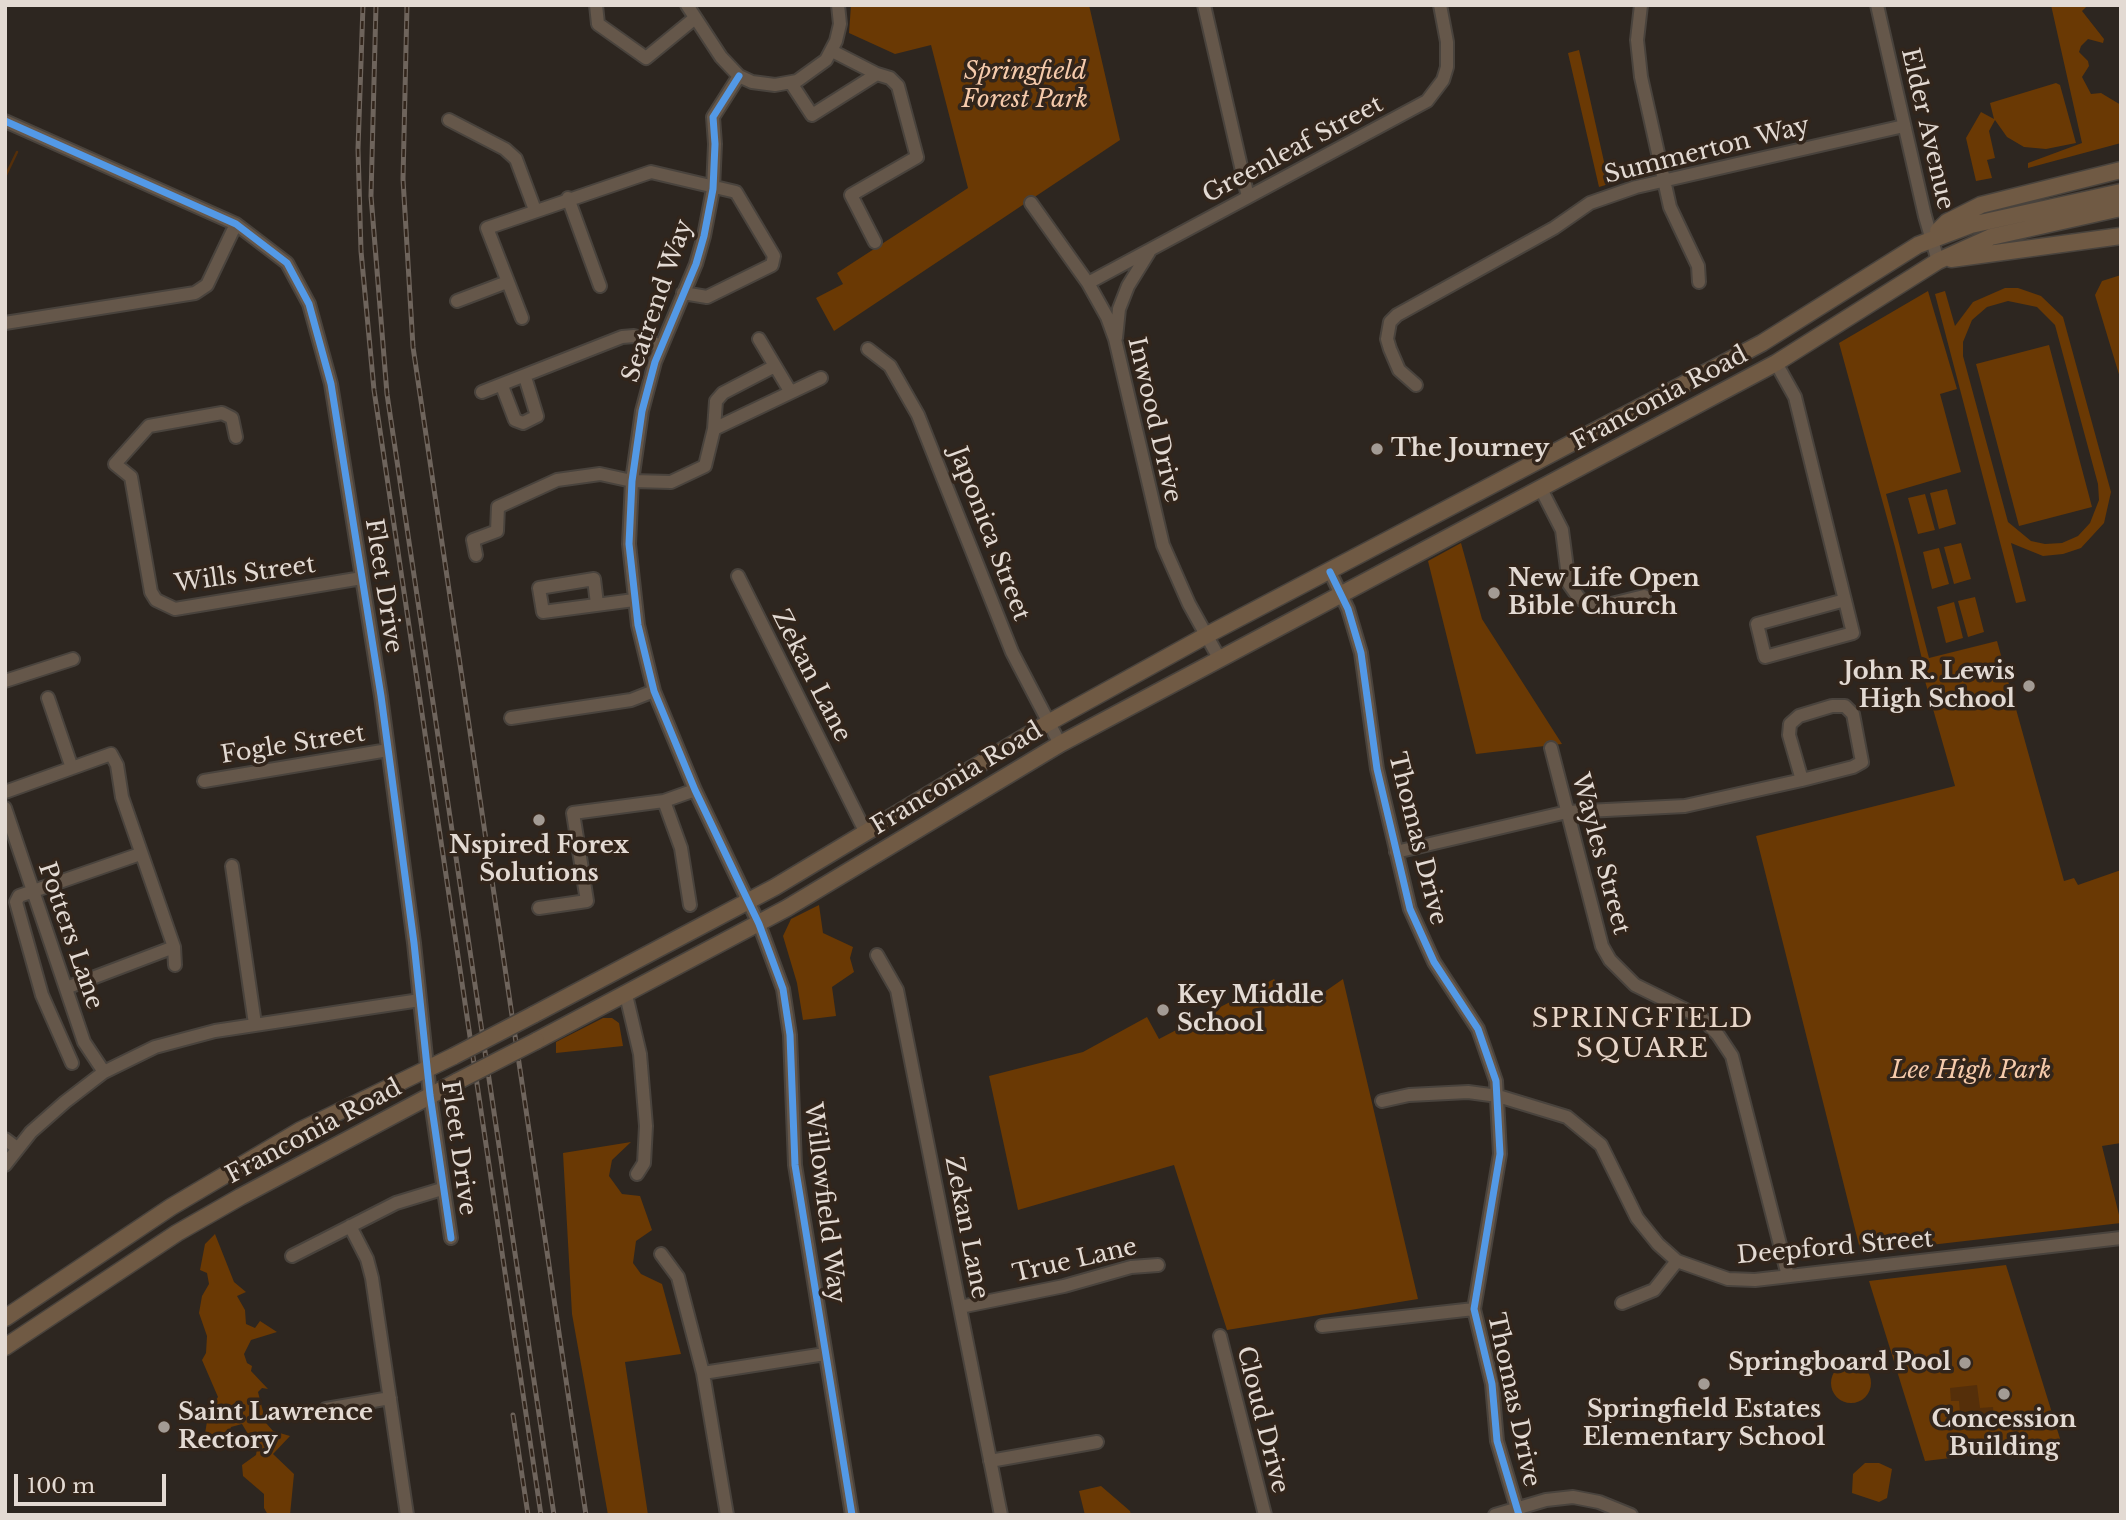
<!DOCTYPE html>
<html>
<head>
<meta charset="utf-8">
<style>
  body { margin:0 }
  #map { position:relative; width:2126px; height:1520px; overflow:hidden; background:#2d2620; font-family:"Libre Baskerville",serif }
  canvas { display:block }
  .frame { position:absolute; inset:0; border:7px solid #e3dad3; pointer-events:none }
  .scale { position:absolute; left:14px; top:1474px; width:152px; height:32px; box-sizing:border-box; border:4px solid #e3dad3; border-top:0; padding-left:9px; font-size:21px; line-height:24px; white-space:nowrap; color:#e3dad3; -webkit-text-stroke:5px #32251b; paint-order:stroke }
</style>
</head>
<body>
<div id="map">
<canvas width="2126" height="1520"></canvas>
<div class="frame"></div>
<div class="scale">100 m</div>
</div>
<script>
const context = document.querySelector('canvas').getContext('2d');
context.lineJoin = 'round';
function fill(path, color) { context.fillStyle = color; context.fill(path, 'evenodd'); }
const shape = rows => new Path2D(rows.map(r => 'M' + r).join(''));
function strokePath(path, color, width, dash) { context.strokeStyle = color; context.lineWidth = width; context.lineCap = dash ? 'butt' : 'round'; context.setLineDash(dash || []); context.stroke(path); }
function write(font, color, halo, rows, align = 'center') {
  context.font = font + ' "Libre Baskerville",serif'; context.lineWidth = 7; context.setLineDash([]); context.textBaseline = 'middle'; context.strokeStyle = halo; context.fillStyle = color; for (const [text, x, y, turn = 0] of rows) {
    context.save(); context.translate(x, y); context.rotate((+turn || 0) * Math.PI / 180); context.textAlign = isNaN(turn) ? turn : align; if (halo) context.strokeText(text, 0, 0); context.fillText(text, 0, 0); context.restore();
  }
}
fill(shape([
  [851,5,1089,5,1120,140,834,331,816,298,843,284,837,273,968,188,931,45,895,54,849,33],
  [2051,5,2088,5,2082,11,2104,39,2103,43,2088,39,2081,46,2079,52,2088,61,2089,66,2082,77,2091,94,2101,93,2121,105,2121,143,2028,168,2028,163,2082,143],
  [1579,50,1609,184,1599,187,1568,53],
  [2056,83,2060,85,2076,143,2046,149,2024,147,2007,137,1995,120,1989,131,1995,158,1987,160,1992,178,1976,181,1966,138,1981,112,1994,119,1990,103],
  [2121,275,2121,381,2095,295,2102,281],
  [2005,288,2018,288,2041,296,2063,317,2111,492,2104,523,2081,548,2063,554,2043,556,2011,543,2026,601,2016,603,1935,294,1945,291,1955,326,1973,302],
  [2008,301,2037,307,2055,325,2098,484,2099,500,2090,523,2078,536,2062,543,2045,544,2031,541,2008,522,1963,356,1963,342,1972,320,1987,307],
  [1928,291,1957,389,1940,394,1961,472,1886,494,1929,658,1997,641,2064,881,2074,878,2078,885,2121,870,2121,1143,2102,1146,2121,1223,1861,1253,1756,836,1955,786,1919,660,1922,659,1895,547,1839,343],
  [2049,345,2092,507,2019,526,1976,364],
  [1947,489,1956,524,1939,529,1930,493],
  [1925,494,1935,530,1918,534,1908,498],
  [1461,543,1482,619,1562,744,1476,754,1428,561],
  [1961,543,1971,579,1954,584,1944,547],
  [1939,548,1949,584,1932,589,1923,552],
  [1975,597,1984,632,1968,637,1958,601],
  [1954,602,1963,638,1946,643,1937,607],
  [819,905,823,933,853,947,850,958,854,972,832,987,836,1016,803,1020,797,983,783,936,791,919],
  [1274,979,1286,995,1320,995,1343,979,1418,1299,1227,1330,1174,1165,1018,1210,989,1076,1083,1052,1147,1017,1159,1039],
  [603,1018,612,1018,619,1023,623,1046,556,1053,556,1042],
  [631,1142,612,1160,609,1176,622,1194,640,1196,652,1230,636,1241,633,1263,641,1274,662,1284,681,1354,625,1362,648,1515,608,1515,572,1314,563,1153],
  [215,1234,234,1282,246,1292,237,1296,245,1310,246,1324,255,1328,260,1321,277,1332,251,1340,244,1354,247,1363,252,1366,251,1371,268,1389,262,1388,258,1392,266,1423,273,1431,290,1436,273,1454,294,1474,290,1515,268,1515,264,1508,264,1494,243,1476,242,1465,256,1455,257,1449,242,1424,231,1427,227,1439,203,1446,209,1409,218,1397,202,1360,206,1353,207,1336,199,1313,202,1296,209,1284,207,1273,200,1270,205,1244],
  [2006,1265,2062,1445,1925,1461,1869,1281],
  '1831 1383a20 20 0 1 1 40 0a20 20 0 1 1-40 0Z',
  [1865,1463,1879,1463,1892,1469,1887,1498,1879,1502,1852,1493,1853,1474],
  [1101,1486,1130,1511,1131,1515,1085,1515,1079,1491]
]), '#6a3904');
fill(shape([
  [1977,1385,1980,1408,1993,1407,1994,1422,1961,1425,1959,1401,1951,1401,1950,1388]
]), '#552f0a');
strokePath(shape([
  [5,177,17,152]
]), '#552f0a', 2.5);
const minor = shape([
  [596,5,598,24,646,58,695,18],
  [687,5,721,57,739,76,752,82,775,85,797,81,826,60,836,41,840,24,838,5],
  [1204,5,1248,197],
  [1641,5,1637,40,1641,77,1670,207,1698,266,1699,282],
  [1877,5,1925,216,1938,261],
  [832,51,877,74],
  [739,76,713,117,715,144,713,189,704,236,696,264,655,362,642,411,632,481,629,544,638,625,654,691,695,790,759,924,783,989,790,1035,795,1165,852,1515],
  [791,83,812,115,877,74,890,78,898,86,917,157,851,195,875,242],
  [449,120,505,149,516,159,535,210],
  [5,121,236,224,287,263,309,304,331,384,381,696,414,943,430,1095,451,1238],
  [568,198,600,286],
  [1031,203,1088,283,1107,317,1115,339,1163,545,1189,604,1219,658],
  [1088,283,1427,101,1443,80,1447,67,1447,42,1440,5],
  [457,301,507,282],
  [522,318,487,228,651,172,736,192,774,256,772,265,707,297,683,293],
  [5,323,195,293,207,285,236,224],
  [1116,338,1119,309,1128,286,1149,252],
  [759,339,790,391],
  [868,349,890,366,918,415,1012,652,1060,744],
  [1776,363,1795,397,1853,633,1765,657,1757,624,1845,600],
  [1416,385,1399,370,1390,349,1387,339,1390,322,1397,315,1554,228,1590,203,1636,187,1904,126],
  [502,386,515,420,523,423,537,416,525,377],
  [482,392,622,337,634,336,661,346],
  [714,429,821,378],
  [236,437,232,418,222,413,149,426,115,464,131,477,151,592,156,600,175,609,362,578],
  [1541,489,1562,530,1569,584,1579,598,1595,608,1644,596],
  [476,555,473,540,497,531,498,507,557,480,600,474,632,481,671,482,705,466,714,429,716,401,723,393,775,366],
  [1330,572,1348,609,1361,653,1377,769,1410,909,1434,962,1478,1029,1496,1081,1500,1154,1474,1309,1492,1384,1497,1441,1519,1515],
  [738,576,866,833],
  [597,604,594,579,539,588,543,612,634,600],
  [5,681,73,659],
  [1832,706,1845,706,1853,714,1862,762,1853,767,1802,780,1789,735,1790,724,1799,716,1832,706],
  [511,718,631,700,654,691],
  [1551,748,1602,946,1610,960,1635,985,1702,1018,1718,1035,1732,1056,1788,1276],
  [72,768,111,754,117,765,122,797,174,947,175,965],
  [204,781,388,750],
  [5,792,72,768,48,698],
  [664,801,681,848,690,905],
  [5,808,84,1042,104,1072],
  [1396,852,1567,812,1685,806,1802,780],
  [232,866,255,1024],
  [539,908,587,901,573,813,664,801,695,790],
  [877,955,897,990,1001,1515],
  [66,988,174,947],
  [626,995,640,1054,646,1126,644,1163,637,1174],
  [72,1063,42,995,16,902,19,896,140,854],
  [1382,1101,1409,1095,1468,1092,1498,1096,1567,1117,1601,1145,1637,1218,1658,1244,1677,1261,1728,1279,1755,1280,2121,1238],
  [5,1139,17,1148],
  [5,1165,31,1132,65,1102,104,1072,155,1047,215,1031,420,1000],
  [350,1226,367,1259,372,1278,407,1515],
  [661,1254,678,1277,703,1373,727,1515],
  [292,1256,396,1203,442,1189],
  [1622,1303,1654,1290,1677,1261],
  [960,1307,1064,1286,1131,1267,1158,1265],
  [1322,1326,1474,1309],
  [1220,1336,1265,1515],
  [703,1373,825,1354],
  [326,1409,390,1398],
  [990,1461,1097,1442],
  [1495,1515,1546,1500,1573,1497,1599,1502,1631,1515]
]);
const major = shape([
  [1938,231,1947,222,1981,205,2121,170],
  [1951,259,2121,236],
  [533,1015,775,887,1048,723,1207,635,1762,343,1918,245,1971,225,2121,192],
  [536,1041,787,908,1060,744,1776,363,1938,261,1991,237,2121,208],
  [5,1318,171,1207,301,1130,454,1056],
  [5,1347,177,1233,240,1197,458,1081]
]);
strokePath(minor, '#49433d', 16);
strokePath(major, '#49433d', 19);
strokePath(minor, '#65574a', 12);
strokePath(major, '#705a44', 16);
const rail = shape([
  [363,5,358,149,361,251,374,390,541,1515],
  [376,5,371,196,387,394,554,1515],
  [407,5,403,179,413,347,586,1515],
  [513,1415,528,1515]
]);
strokePath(rail, '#6e645c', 5);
strokePath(rail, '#32251b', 2.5, [8]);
const majorBridge = shape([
  [454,1056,533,1015],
  [458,1081,536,1041]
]);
strokePath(majorBridge, '#49433d', 19, []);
strokePath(majorBridge, '#705a44', 16);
strokePath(shape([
  [739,76,713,117,715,144,713,189,704,236,696,264,655,362,642,411,632,481,629,544,638,625,654,691,695,790,759,924,783,989,790,1035,795,1165,852,1515],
  [5,121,236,224,287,263,309,304,331,384,381,696,414,943,430,1095,451,1238],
  [1330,572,1348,609,1361,653,1377,769,1410,909,1434,962,1478,1029,1496,1081,1500,1154,1474,1309,1492,1384,1497,1441,1519,1515]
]), '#5399e6', 7);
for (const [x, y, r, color] of [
  [1377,449,7,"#a39b94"],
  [1494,593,7,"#a39b94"],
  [2029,686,7,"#a39b94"],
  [539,820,7,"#a39b94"],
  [1163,1010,7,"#a39b94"],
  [1965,1363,7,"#a39b94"],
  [1704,1384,7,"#a39b94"],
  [2004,1394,7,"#a39b94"],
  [164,1427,7,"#a39b94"]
]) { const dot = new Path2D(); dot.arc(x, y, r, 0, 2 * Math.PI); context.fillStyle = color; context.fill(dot); strokePath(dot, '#32251b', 2.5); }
write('italic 24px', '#f5caab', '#32251b', [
  ["Springfield",1025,72],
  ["Forest Park",1025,100],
  ["Lee High Park",1971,1071]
]);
write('24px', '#e3dad3', '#32251b', [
  ["Elder Avenue",1927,129,77],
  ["Greenleaf Street",1293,150,-28],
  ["Summerton Way",1707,151,-14],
  ["Seatrend Way",658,301,-71],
  ["Franconia Road",1660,399,-28],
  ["Inwood Drive",1154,420,77],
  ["Japonica Street",989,534,69],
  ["Wills Street",245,575,-8],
  ["Fleet Drive",383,586,81],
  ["Zekan Lane",811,676,63],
  ["Fogle Street",293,745,-9],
  ["Franconia Road",957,779,-31],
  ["Thomas Drive",1417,839,76],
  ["Wayles Street",1600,854,75],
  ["Potters Lane",70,936,71],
  ["Franconia Road",314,1132,-28],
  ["Fleet Drive",458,1148,82],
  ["Willowfield Way",824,1203,83],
  ["Zekan Lane",966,1228,79],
  ["Deepford Street",1835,1248,-5],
  ["True Lane",1075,1261,-13],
  ["Thomas Drive",1513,1400,78],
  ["Cloud Drive",1262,1420,76]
]);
write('bold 24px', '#e3dad3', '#32251b', [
  ["The Journey",1391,449],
  ["New Life Open",1508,579],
  ["Bible Church",1508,607],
  ["John R. Lewis",2015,672,"right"],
  ["High School",2015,700,"right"],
  ["Nspired Forex",539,846,"center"],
  ["Solutions",539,874,"center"],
  ["Key Middle",1177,996],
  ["School",1177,1024],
  ["Springboard Pool",1951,1363,"right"],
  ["Springfield Estates",1704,1410,"center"],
  ["Elementary School",1704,1438,"center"],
  ["Saint Lawrence",178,1413],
  ["Rectory",178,1441],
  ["Concession",2004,1420,"center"],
  ["Building",2004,1448,"center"]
], 'left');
context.letterSpacing = '2px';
write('26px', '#e8d6c9', '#32251b', [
  ["SPRINGFIELD",1643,1020],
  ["SQUARE",1643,1050]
]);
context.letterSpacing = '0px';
</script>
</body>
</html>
